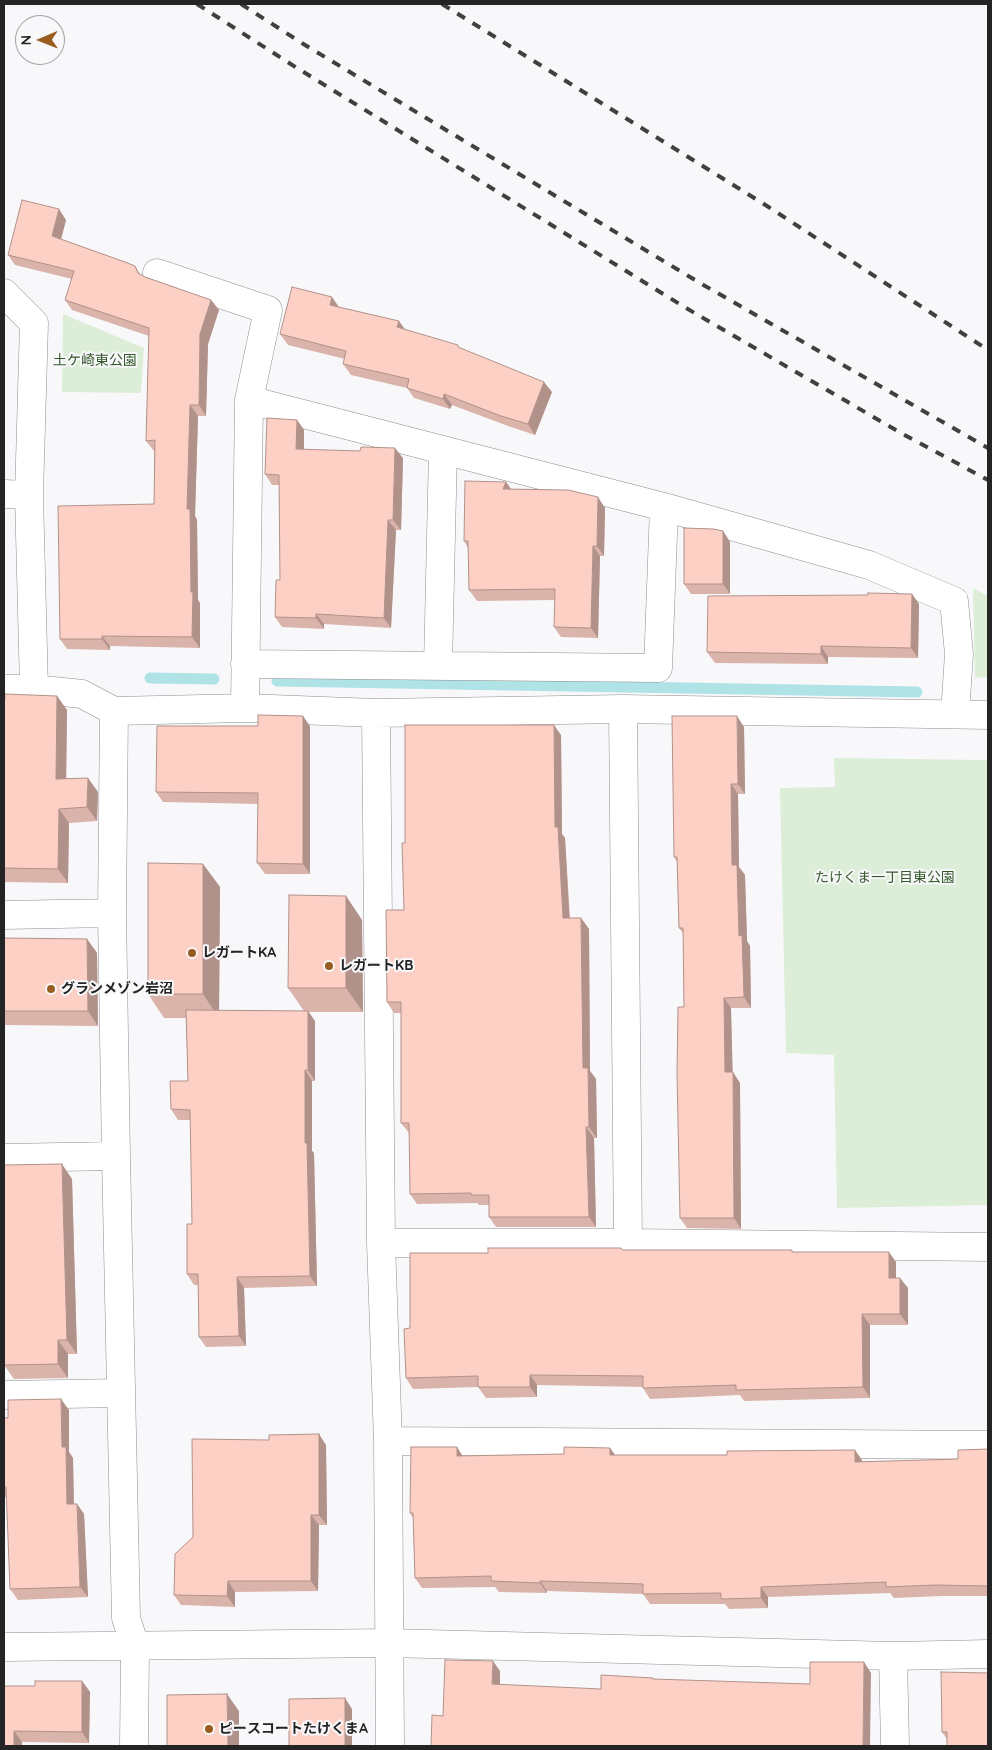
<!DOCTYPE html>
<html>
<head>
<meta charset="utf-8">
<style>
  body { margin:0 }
  #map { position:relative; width:992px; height:1750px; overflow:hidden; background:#f8f8fb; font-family:Quicksand,sans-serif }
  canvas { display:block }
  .frame { position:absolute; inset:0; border:5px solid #242425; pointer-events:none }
  .north { position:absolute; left:15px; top:15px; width:50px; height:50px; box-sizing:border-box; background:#f8f8fb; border:1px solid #a3a3a5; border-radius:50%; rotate:269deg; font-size:14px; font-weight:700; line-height:20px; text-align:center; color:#242425 }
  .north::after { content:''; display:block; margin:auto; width:18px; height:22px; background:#985d1e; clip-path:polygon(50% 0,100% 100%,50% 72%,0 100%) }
</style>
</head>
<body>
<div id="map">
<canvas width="992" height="1750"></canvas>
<div class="frame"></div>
<div class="north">N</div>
</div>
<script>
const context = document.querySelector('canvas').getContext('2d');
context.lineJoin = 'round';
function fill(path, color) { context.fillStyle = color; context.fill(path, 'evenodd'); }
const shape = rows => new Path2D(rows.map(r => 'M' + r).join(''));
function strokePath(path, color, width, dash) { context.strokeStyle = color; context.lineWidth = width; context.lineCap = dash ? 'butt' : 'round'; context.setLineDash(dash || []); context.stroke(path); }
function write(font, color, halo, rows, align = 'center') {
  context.font = font + ' Quicksand,"Noto Sans JP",sans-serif'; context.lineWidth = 4; context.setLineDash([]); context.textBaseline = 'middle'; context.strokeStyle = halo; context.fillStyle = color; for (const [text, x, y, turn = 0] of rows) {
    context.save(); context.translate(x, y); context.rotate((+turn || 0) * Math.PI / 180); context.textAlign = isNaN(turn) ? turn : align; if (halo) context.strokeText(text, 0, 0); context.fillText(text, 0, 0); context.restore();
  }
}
fill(shape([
  [63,314,144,348,141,393,62,392],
  [973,588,988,596,988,677,975,678],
  [834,758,988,760,988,1205,837,1208,834,1055,786,1053,780,788,835,787]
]), '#dceed7');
strokePath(shape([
  [150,678,214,679],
  [277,681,917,692]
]), '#b0e3e6', 11);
const minor = shape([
  [157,273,268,310,249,400],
  [4,293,34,323,29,495,34,689],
  [4,494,29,495],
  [245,664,658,668,664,507],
  [438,665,443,450],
  [4,689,34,689,82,694,114,711,245,708,376,713,623,709,988,715],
  [245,708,249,400,664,507,869,565,954,601,959,654,955,714],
  [623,709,628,1243],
  [114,711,112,913,116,1156,126,1618,135,1646,134,1746],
  [376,713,381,1243,388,1441,390,1746],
  [4,915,112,913],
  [4,1158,116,1156],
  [381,1243,628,1243,988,1247],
  [4,1395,121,1393],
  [388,1441,988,1445],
  [4,1647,389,1643,893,1656,988,1654],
  [893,1656,895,1746]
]);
strokePath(minor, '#8e8e91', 29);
strokePath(minor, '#fff', 28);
strokePath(shape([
  [197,4,297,68,686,308,901,433,988,480],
  [241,4,305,45,700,283,988,448],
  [442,4,767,206,988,350]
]), '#404041', 4, [9, 9]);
fill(shape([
  [66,220,61,239,135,266,140,274,145,277,211,300,219,310,208,344,206,416,198,416,195,516,197,520,198,600,200,603,200,648,110,646,110,650,67,649,60,639,154,504,154,451,146,441,149,336,72,310,65,300,72,279,15,265,8,255],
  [332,297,339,307,399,321,405,330,460,348,552,392,535,435,508,426,452,405,450,409,414,398,407,388,351,375,343,364,345,359,288,345,280,334],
  [297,420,304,430,304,449,403,458,401,530,396,530,391,628,324,624,324,629,282,627,275,617,280,580,279,485,272,485,265,474],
  [506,482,511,489,605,508,604,556,600,556,598,638,561,637,554,627,555,600,477,601,469,590,468,548,464,541],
  [723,531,730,542,730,594,691,594,684,584],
  [912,594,919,604,918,658,828,657,828,664,715,663,707,652,868,595],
  [57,696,67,710,66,779,98,792,97,821,69,823,68,883,4,882,4,699],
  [310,726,310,874,265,874,257,863,258,804,163,802,156,792],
  [744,727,745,794,738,794,739,867,745,875,747,941,750,946,751,1008,731,1008,732,1072,740,1083,741,1229,687,1228,680,1218,684,1007,683,933,679,928,677,862,674,857],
  [561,735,562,834,565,838,570,918,581,918,589,929,590,1071,596,1079,597,1138,594,1138,596,1227,496,1227,489,1217,489,1205,479,1205,477,1203,417,1204,410,1194,409,1133,401,1123,401,1013,394,1013,387,1002,404,910,405,843],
  [203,864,220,887,219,1010,304,1011,288,988,346,896,362,920,363,1012,308,1012,315,1021,315,1081,312,1081,312,1151,314,1153,317,1286,244,1288,246,1346,206,1347,199,1337,198,1285,194,1285,187,1274,192,1224,191,1120,178,1120,171,1109,188,1081,186,1018,164,1018,148,994],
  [4,938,87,939,97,953,98,1026,4,1025],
  [4,1165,72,1179,77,1354,68,1354,68,1378,14,1379,4,1365],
  [623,1250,793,1252,896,1262,896,1278,908,1288,908,1325,870,1325,870,1398,744,1401,740,1395,650,1399,643,1388,643,1387,537,1385,537,1397,486,1398,478,1387,413,1389,406,1378,410,1328,488,1253],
  [69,1410,69,1452,73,1458,74,1504,77,1504,84,1514,88,1597,18,1600,10,1589,7,1497,4,1497,4,1418],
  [326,1445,327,1525,319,1525,318,1591,235,1592,235,1607,181,1605,174,1595],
  [610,1448,615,1455,862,1460,862,1462,958,1459,988,1449,988,1596,942,1596,894,1598,890,1593,768,1597,768,1608,729,1609,725,1604,650,1604,643,1594,547,1591,547,1593,499,1592,495,1587,422,1588,415,1578,413,1518,410,1513,463,1456,564,1454],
  [988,1673,947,1739,942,1732],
  [82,1681,90,1692,89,1743,22,1742,22,1746,4,1746,35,1686]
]), '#dab3aa');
fill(shape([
  [59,209,66,220,59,247,52,236],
  [332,297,339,308,330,305],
  [211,300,219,310,208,344,206,416,199,405,200,334],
  [399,321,406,331,397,327],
  [544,382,552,392,535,435,528,424],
  [444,394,452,405,450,409,443,399],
  [190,405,198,416,195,516,197,520,198,600,200,603,200,648,192,637,187,509],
  [297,420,304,430,304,459,296,449],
  [395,448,403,458,401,530,393,520],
  [506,482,513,492,503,489],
  [598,497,605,508,604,556,597,546],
  [388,520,396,530,391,628,384,618],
  [723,531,730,542,730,594,723,584],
  [593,546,600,556,598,638,591,628],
  [912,594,919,604,918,658,911,648],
  [316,614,324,624,324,629,316,618],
  [102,636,110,646,110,650,102,639],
  [821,646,828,657,828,664,821,654],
  [57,696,67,710,66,794,56,779],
  [303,716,310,726,310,874,303,864],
  [737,716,744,727,745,794,738,784],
  [554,725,561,735,562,834,565,838,570,929,563,918,555,827],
  [88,778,98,792,97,821,87,807],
  [731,784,738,794,739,867,745,875,747,941,750,946,751,1008,744,997,732,865],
  [59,809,69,823,68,883,58,869],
  [203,864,220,887,219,1018,203,994],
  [346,896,362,920,363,1012,346,988],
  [581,918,589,929,590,1071,596,1079,597,1138,589,1127,583,1068],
  [87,939,97,953,98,1026,88,1011],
  [724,998,731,1008,733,1083,725,1072],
  [308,1011,315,1021,315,1081,308,1070],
  [305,1070,312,1081,312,1151,314,1153,317,1286,310,1276,305,1143],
  [733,1072,740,1083,741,1229,734,1218],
  [586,1127,594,1138,596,1227,589,1217],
  [62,1164,72,1179,77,1354,67,1340],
  [889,1252,896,1262,896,1288,889,1278],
  [237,1277,244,1288,246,1346,239,1336],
  [900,1278,908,1288,908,1325,900,1314],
  [862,1314,870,1325,870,1398,863,1387],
  [58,1340,68,1354,68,1378,58,1364],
  [530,1375,537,1385,537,1397,530,1387],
  [61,1399,69,1410,69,1452,73,1458,74,1515,67,1504,62,1447],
  [319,1434,326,1445,327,1525,319,1515],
  [457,1447,464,1458,457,1456],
  [610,1448,617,1458,610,1455],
  [855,1450,862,1460,862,1472,855,1462],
  [77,1504,84,1514,88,1597,80,1587],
  [311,1515,319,1525,318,1591,311,1581],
  [228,1581,235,1592,235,1607,227,1596],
  [540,1581,547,1591,547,1593,540,1583],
  [761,1587,768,1597,768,1608,761,1598],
  [493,1661,500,1671,500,1695,492,1684],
  [864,1662,871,1673,870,1746,863,1746],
  [82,1681,90,1692,89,1743,82,1732],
  [227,1694,239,1711,239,1746,228,1746],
  [345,1698,352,1709,352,1746,345,1746],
  [14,1731,22,1742,22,1746,14,1746]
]), '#b1928b');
const building = shape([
  [22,200,59,209,52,236,125,262,135,266,138,273,145,277,211,300,200,334,199,405,190,405,187,509,190,509,191,592,193,592,192,637,102,636,102,639,60,639,58,506,154,504,155,440,146,441,149,328,65,300,74,271,8,255,22,200],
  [292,287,332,297,330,305,399,321,397,327,458,345,458,347,544,382,528,424,501,416,444,394,443,399,407,388,409,379,343,364,346,351,280,334,292,287],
  [267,418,297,420,296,449,360,451,361,447,395,448,393,520,388,520,384,618,316,614,316,618,275,617,276,580,280,580,279,475,265,474,267,418],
  [465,481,506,482,503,489,568,490,598,497,597,546,593,546,591,628,554,627,555,589,469,590,468,541,464,541,465,481],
  [684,528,713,529,723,531,723,584,684,584,684,528],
  [868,593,912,594,911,648,821,646,821,654,707,652,708,596,868,595,868,593],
  [5,694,57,696,56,779,88,778,87,807,59,809,58,869,4,868,4,699,5,699,5,694],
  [258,715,303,716,303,864,257,863,258,793,156,792,157,726,258,726,258,715],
  [672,716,737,716,738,784,731,784,732,865,737,865,739,936,742,935,744,997,724,998,725,1072,733,1072,734,1218,680,1218,677,1073,678,1007,684,1007,683,928,679,928,677,857,674,857,672,716],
  [405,725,554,725,555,827,558,827,563,918,581,918,583,1068,588,1068,589,1127,586,1127,589,1217,489,1217,489,1195,471,1195,471,1193,410,1194,409,1123,401,1123,401,1002,387,1002,386,910,404,910,402,843,405,843,405,725],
  [148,863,203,864,203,994,148,994,148,863],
  [289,895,346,896,346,988,288,988,289,895],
  [4,938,87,939,88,1011,4,1011,4,938],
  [186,1010,308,1011,308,1070,305,1070,305,1143,307,1143,310,1276,237,1277,239,1336,199,1337,198,1274,187,1274,187,1224,192,1224,190,1110,171,1109,170,1081,188,1081,186,1010],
  [62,1164,67,1340,58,1340,58,1364,4,1365,4,1165,62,1164],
  [488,1248,621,1248,623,1250,792,1250,792,1252,889,1252,889,1278,900,1278,900,1314,862,1314,863,1387,736,1390,736,1385,643,1388,643,1376,530,1375,530,1387,478,1387,478,1376,406,1378,404,1329,410,1328,410,1253,488,1253,488,1248],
  [61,1399,62,1447,66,1447,67,1504,77,1504,80,1587,10,1589,6,1487,4,1487,4,1418,8,1418,8,1400,61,1399],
  [319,1434,319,1515,311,1515,311,1581,228,1581,227,1596,174,1595,175,1554,193,1537,192,1439,269,1440,269,1435,319,1434],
  [411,1447,457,1447,457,1456,564,1454,564,1447,610,1448,610,1455,727,1455,727,1451,855,1450,855,1462,958,1459,958,1450,988,1449,988,1586,935,1585,886,1587,886,1582,761,1587,761,1598,721,1599,721,1593,643,1594,643,1584,540,1581,540,1583,491,1581,491,1576,415,1578,413,1513,410,1513,411,1447],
  [445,1660,493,1661,492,1684,601,1689,601,1675,653,1678,653,1679,810,1684,810,1662,864,1662,863,1746,431,1746,432,1715,443,1716,445,1660],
  [941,1672,988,1673,988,1746,947,1746,947,1732,942,1732,941,1672],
  [35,1681,82,1681,82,1732,14,1731,14,1746,4,1746,4,1686,35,1686,35,1681],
  [227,1694,228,1746,167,1746,167,1695,227,1694],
  [345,1698,345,1746,289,1746,289,1699,345,1698]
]);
fill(building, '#fdd0c6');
strokePath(building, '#b1928b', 1);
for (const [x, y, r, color] of [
  [192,953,5,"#985d1e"],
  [329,966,5,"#985d1e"],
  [51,989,5,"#985d1e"],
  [209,1729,5,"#985d1e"]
]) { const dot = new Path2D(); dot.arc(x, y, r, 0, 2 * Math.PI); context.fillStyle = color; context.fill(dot); strokePath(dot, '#f8f8fb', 2); }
write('14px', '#35592b', '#f8f8fb', [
  ["土ケ崎東公園",95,361],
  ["たけくま一丁目東公園",885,878]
]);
write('bold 14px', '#242425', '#f8f8fb', [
  ["レガートKA",202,953],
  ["レガートKB",339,966],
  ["グランメゾン岩沼",61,989],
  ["ピースコートたけくまA",219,1729]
], 'left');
</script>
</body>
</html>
